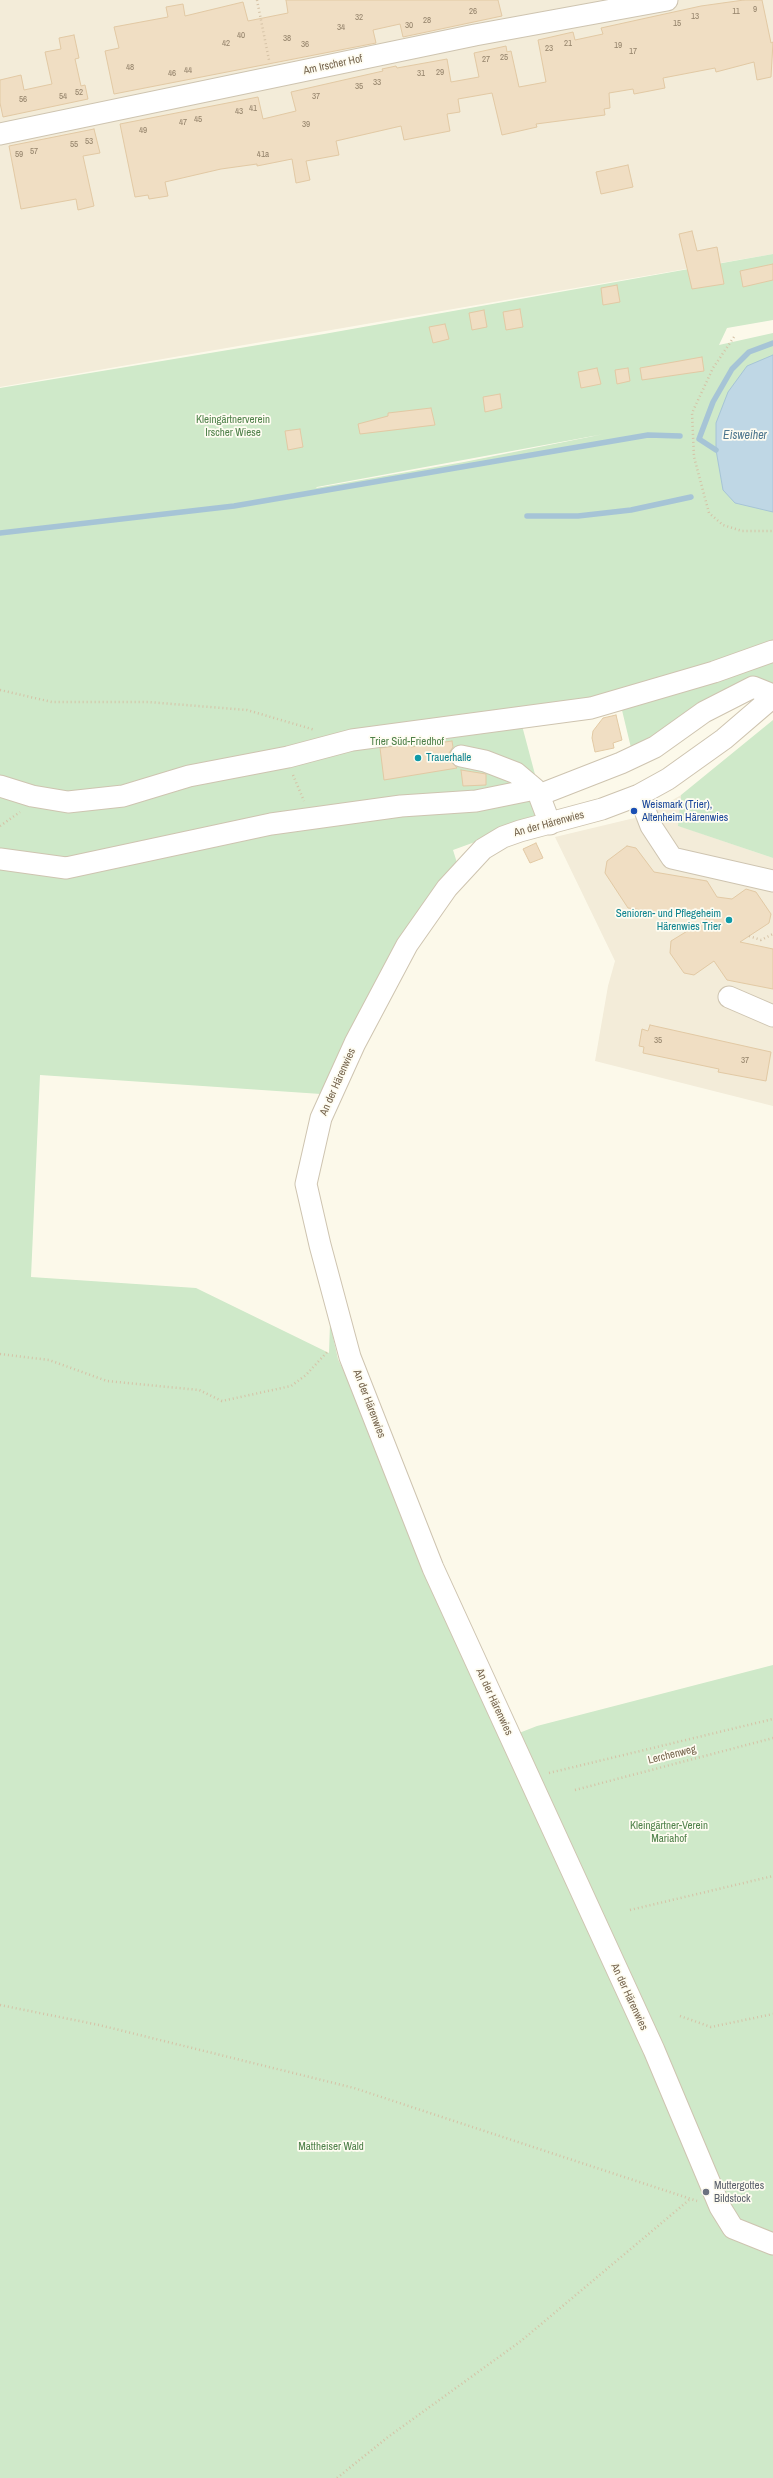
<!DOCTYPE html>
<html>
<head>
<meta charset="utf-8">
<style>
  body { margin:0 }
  canvas { display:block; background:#fcf9ea }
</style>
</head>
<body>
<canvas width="773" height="2478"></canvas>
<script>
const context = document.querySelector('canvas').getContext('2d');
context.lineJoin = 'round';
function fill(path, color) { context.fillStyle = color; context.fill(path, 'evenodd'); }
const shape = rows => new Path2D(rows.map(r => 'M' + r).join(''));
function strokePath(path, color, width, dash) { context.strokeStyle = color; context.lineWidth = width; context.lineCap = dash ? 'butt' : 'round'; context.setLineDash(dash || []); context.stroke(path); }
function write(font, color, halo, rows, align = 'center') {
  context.font = font + ' "Archivo Narrow",sans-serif'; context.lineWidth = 3.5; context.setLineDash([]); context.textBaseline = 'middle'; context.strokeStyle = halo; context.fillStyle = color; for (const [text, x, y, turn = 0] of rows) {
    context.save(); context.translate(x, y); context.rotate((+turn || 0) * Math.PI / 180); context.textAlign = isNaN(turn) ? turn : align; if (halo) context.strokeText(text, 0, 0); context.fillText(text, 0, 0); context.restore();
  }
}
fill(shape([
  [0,0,773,0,773,254,0,387],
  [681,795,679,826,773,858,773,1106,595,1061,608,986,615,961,555,837,647,815]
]), '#f3ecd9');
fill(shape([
  [773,254,773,320,727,328,719,345,773,333,773,645,520,718,537,782,541,818,453,850,458,866,321,1094,40,1075,31,1277,196,1288,329,1353,330,1324,338,1359,514,1735,537,1726,773,1665,773,2478,0,2478,0,388,324,334],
  [604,434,464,462,316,488,317,487],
  [773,656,773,688,632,752,621,706],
  [773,720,773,858,678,826,681,795]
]), '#cfe9c9');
const water = shape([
  [773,355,773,512,735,503,723,490,716,450,716,423,728,392,747,366,773,355]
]);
fill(water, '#bfd7e5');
strokePath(water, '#a6c4d6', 1);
strokePath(shape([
  [716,450,699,439,713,402,732,369,749,352,773,343],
  [527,516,578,516,631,510,691,497],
  [0,533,234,506,648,435,680,436]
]), '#a6c4d6', 5.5);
const building = shape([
  [286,0,498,0,502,16,403,37,400,24,373,30,376,43,114,94,105,51,119,48,114,27,168,17,166,7,183,4,185,16,243,2,248,21,288,13,286,0],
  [744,0,762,0,771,43,773,42,771,77,757,80,754,62,716,72,715,68,663,78,665,88,634,94,633,89,609,93,610,108,604,109,605,115,536,124,537,127,502,135,492,93,458,99,460,112,447,114,450,131,404,140,401,126,336,141,339,155,306,161,310,180,296,183,292,159,257,166,257,164,221,169,165,182,168,196,149,199,148,195,135,197,120,124,258,97,263,119,296,111,291,92,383,71,382,69,396,66,397,68,447,59,451,82,479,77,474,53,506,46,507,52,511,51,519,87,546,82,538,40,573,32,575,40,603,34,601,28,701,6,744,0],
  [74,35,79,58,75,59,81,86,85,85,88,99,3,117,0,103,0,80,21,75,24,90,52,84,45,52,61,49,59,38,74,35],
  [94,129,100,153,83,156,94,206,78,210,76,199,21,209,9,146,94,129],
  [628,165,633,187,601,194,596,172,628,165],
  [692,231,697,251,717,247,724,284,692,289,679,234,692,231],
  [773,264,773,280,743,287,740,271,773,264],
  [617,285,620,302,603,305,601,288,617,285],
  [520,309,523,327,506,330,503,312,520,309],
  [484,310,487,327,472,330,469,313,484,310],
  [445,324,449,339,433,343,429,327,445,324],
  [702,357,704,371,642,380,640,368,702,357],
  [597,368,601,384,581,388,578,372,597,368],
  [628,368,630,381,617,384,615,370,628,368],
  [500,394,502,408,485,412,483,397,500,394],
  [431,408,435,425,360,434,358,424,388,416,388,413,431,408],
  [300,429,303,447,288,450,285,431,300,429],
  [616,715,622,740,613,743,614,748,595,752,592,738,593,731,603,718,616,715],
  [452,741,453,747,449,753,450,759,457,768,384,780,380,748,411,744,411,747,452,741],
  [461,770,486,774,486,785,463,786,461,770],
  [536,843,543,858,530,863,523,849,536,843],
  [627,846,636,848,654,872,707,881,717,897,732,899,746,889,756,892,771,914,769,923,740,942,773,949,773,989,727,980,714,961,694,975,684,973,670,953,671,941,707,919,628,908,605,873,607,861,627,846],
  [650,1025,771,1052,766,1081,718,1072,719,1069,643,1053,644,1047,639,1046,642,1029,648,1031,650,1025]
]);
fill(building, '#f0dec3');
strokePath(building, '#e2c9a4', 1);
const minor = shape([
  [0,134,475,35,667,0],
  [773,697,724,739,668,779,639,795,602,809,520,831,503,837,483,849,447,888,407,945,355,1043,321,1118,306,1184,320,1245,350,1357,433,1568,654,2050,720,2207,733,2228,773,2244],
  [461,756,485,761,516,773,535,789],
  [0,786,32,796,68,802,123,796,189,776,288,757,352,740,591,708,714,672,773,651],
  [639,795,651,826,672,858,773,881],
  [550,824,539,795,621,763,655,747,704,712,753,687,773,695],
  [0,859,66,868,271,824,401,806,476,801,535,789,539,795],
  [729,997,773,1016]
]);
strokePath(minor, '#cec4b0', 23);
strokePath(shape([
  [257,0,269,60],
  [734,337,713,368,692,413,694,457,709,513,723,525,742,531,773,531],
  [0,690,52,702,148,702,247,710,315,730],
  [293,775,304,801],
  [0,826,20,812],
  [749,936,761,940,773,934],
  [0,1354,49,1360,107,1381,199,1390,222,1401,291,1386,306,1375,328,1351],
  [549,1773,773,1719],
  [575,1790,773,1738],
  [630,1910,773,1876],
  [0,2005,99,2025,354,2088,697,2201],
  [680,2016,711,2027,773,2014],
  [337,2478,388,2437,521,2341,689,2200]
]), '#d5c2a6', 2.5, [1, 3]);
strokePath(minor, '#fff', 21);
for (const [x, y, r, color] of [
  [418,758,4,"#0f9aa8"],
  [634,811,4,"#1a4fb4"],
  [729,920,4,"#0f9aa8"],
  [706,2192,4,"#6b7280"]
]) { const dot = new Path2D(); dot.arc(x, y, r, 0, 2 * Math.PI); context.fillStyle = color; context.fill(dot); strokePath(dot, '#fefcf1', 1.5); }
write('9px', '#94836b', null, [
  ["9",755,10],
  ["26",473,12],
  ["11",736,12],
  ["13",695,17],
  ["32",359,18],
  ["28",427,21],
  ["15",677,24],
  ["30",409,26],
  ["34",341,28],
  ["40",241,36],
  ["38",287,39],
  ["42",226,44],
  ["21",568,44],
  ["36",305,45],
  ["19",618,46],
  ["23",549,49],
  ["17",633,52],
  ["25",504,58],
  ["27",486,60],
  ["48",130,68],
  ["44",188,71],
  ["29",440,73],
  ["46",172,74],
  ["31",421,74],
  ["33",377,83],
  ["35",359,87],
  ["52",79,93],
  ["54",63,97],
  ["37",316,97],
  ["56",23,100],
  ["41",253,109],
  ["43",239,112],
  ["45",198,120],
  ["47",183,123],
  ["39",306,125],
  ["49",143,131],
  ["53",89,142],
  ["55",74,145],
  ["57",34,152],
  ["59",19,155],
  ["41a",263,155],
  ["35",658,1041],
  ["37",745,1061]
]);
write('11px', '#76654e', '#fefcf1', [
  ["Am Irscher Hof",333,65,-12],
  ["An der Härenwies",549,824,-15],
  ["An der Härenwies",338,1082,-66],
  ["An der Härenwies",369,1404,69],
  ["An der Härenwies",494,1702,65],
  ["Lerchenweg",672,1755,-14],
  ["An der Härenwies",629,1997,65]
]);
write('11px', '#4e8049', '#fefcf1', [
  ["Kleingärtnerverein",233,420],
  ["Irscher Wiese",233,433],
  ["Trier Süd-Friedhof",407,742],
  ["Kleingärtner-Verein",669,1826],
  ["Mariahof",669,1839],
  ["Mattheiser Wald",331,2147]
]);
write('11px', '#0d838f', '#fefcf1', [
  ["Trauerhalle",426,758],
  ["Senioren- und Pflegeheim",721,914,"right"],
  ["Härenwies Trier",721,927,"right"]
], 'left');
write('11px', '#164399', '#fefcf1', [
  ["Weismark (Trier),",642,805],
  ["Altenheim Härenwies",642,818]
], 'left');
write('11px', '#5b616d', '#fefcf1', [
  ["Muttergottes",714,2186],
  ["Bildstock",714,2199]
], 'left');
write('italic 12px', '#4c758e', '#fefcf1', [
  ["Eisweiher",745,436]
]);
</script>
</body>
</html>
